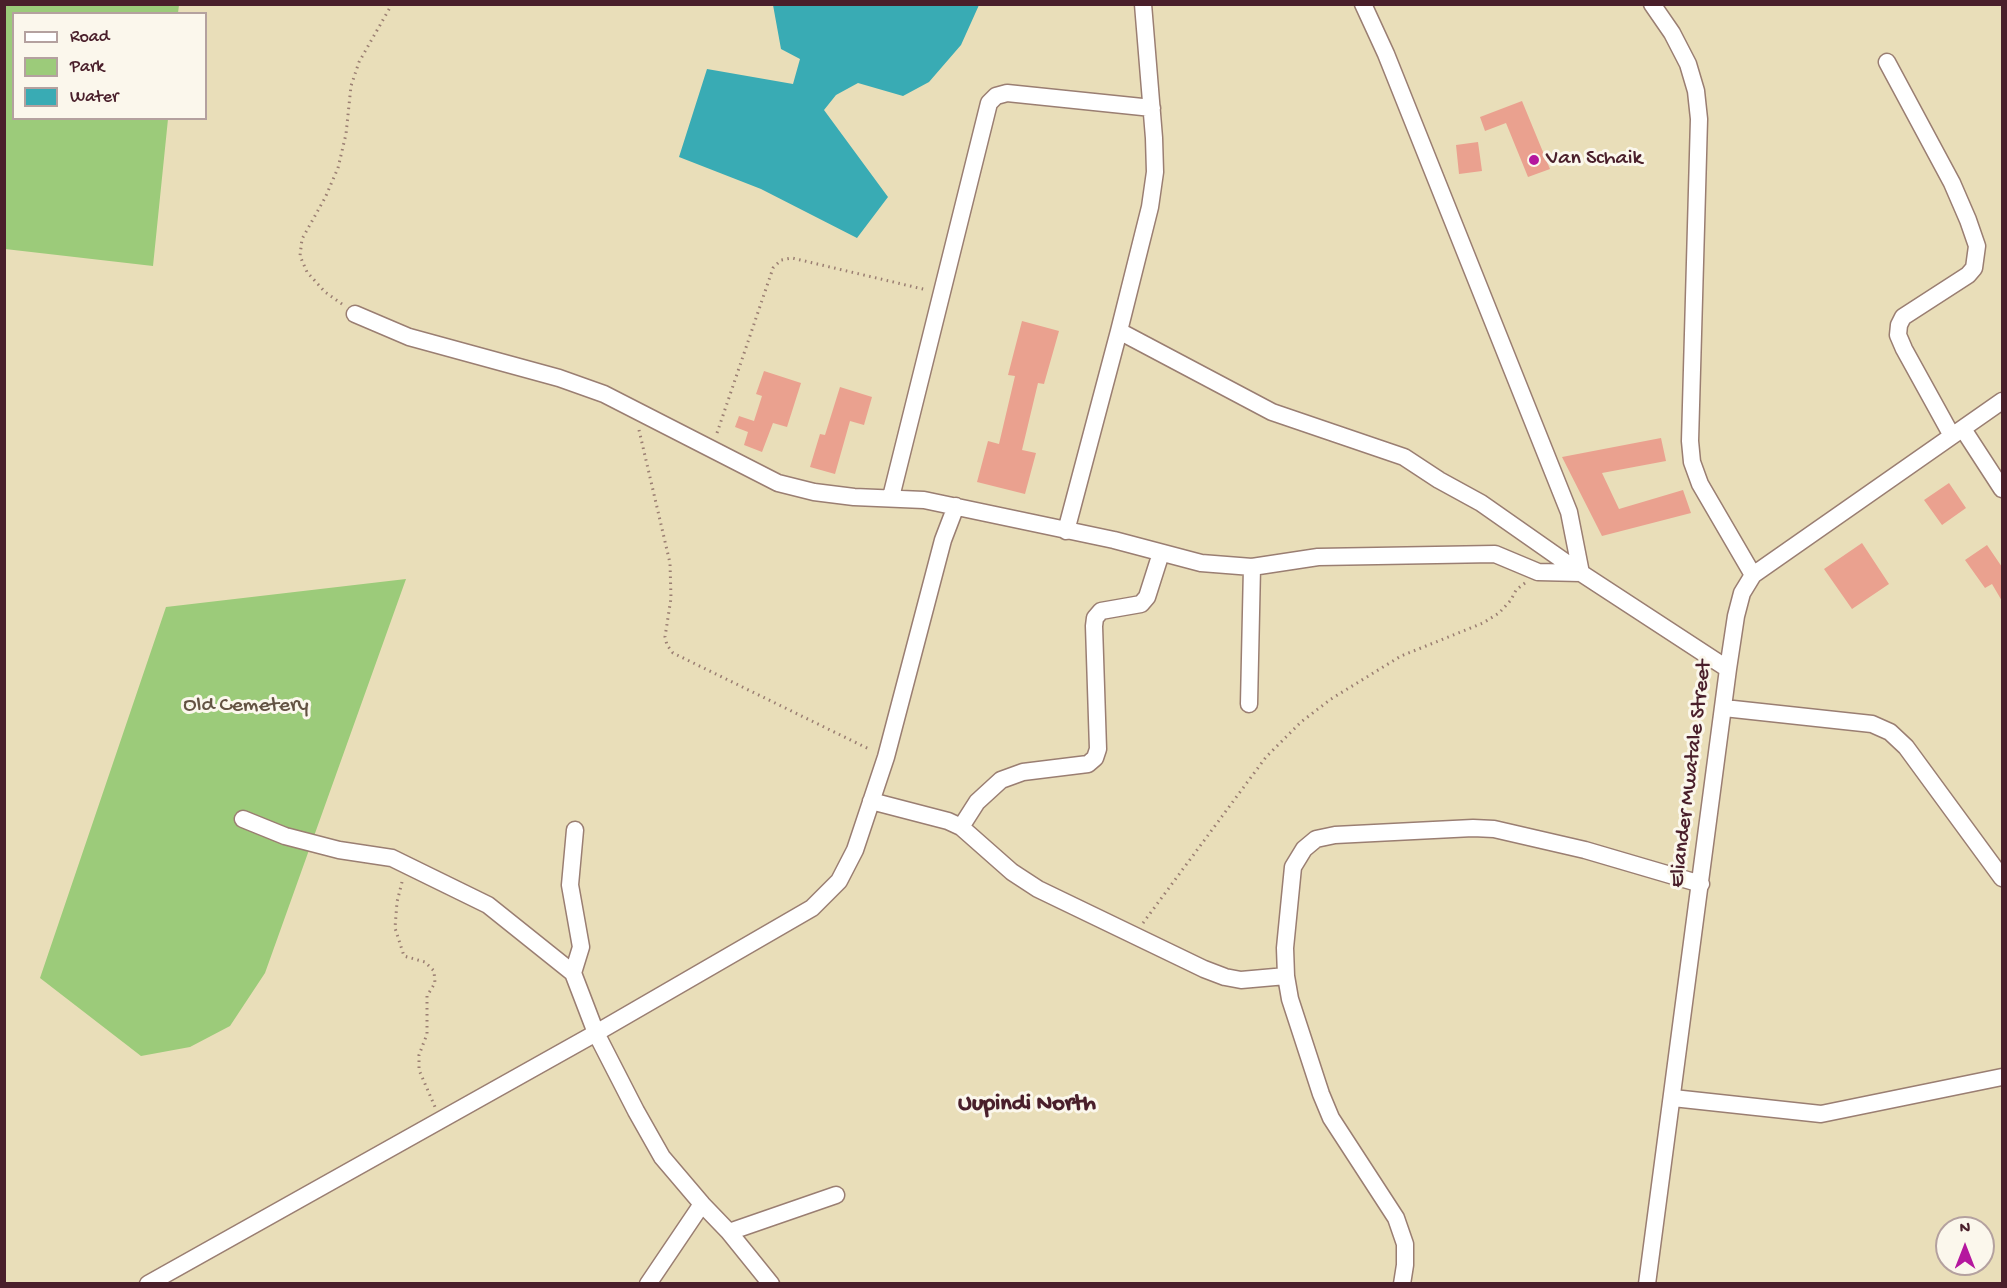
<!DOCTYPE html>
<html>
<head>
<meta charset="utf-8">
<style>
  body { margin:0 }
  #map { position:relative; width:2007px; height:1288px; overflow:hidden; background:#e9deb9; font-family:"Gochi Hand",sans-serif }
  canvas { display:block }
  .frame { position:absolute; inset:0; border:6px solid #4a1f2b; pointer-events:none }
  .legend { position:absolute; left:12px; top:12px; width:195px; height:108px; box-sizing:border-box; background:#fbf7ec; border:2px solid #b4a19f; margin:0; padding:8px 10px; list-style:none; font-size:18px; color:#4a1f2b }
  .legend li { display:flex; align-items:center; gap:12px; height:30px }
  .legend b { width:30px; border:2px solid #b4a19f }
  .north { position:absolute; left:1935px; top:1216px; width:60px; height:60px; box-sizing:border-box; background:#fbf7ec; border:2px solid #b4a19f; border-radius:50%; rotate:0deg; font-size:16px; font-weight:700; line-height:24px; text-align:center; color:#4a1f2b }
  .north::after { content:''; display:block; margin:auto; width:21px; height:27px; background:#b5179e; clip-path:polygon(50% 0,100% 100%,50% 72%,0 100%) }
</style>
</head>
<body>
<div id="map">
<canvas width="2007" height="1288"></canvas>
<div class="frame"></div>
<ul class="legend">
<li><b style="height:8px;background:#fff"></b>Road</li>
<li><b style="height:16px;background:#9ccb7a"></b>Park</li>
<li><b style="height:16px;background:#39abb4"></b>Water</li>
</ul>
<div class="north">N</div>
</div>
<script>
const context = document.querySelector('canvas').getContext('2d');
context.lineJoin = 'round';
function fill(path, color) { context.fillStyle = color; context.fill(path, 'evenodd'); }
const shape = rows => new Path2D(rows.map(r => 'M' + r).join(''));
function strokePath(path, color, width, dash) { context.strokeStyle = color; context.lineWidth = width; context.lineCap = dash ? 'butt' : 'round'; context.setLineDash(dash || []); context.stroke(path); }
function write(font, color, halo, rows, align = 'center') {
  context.font = font + ' "Gochi Hand",sans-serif'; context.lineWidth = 6; context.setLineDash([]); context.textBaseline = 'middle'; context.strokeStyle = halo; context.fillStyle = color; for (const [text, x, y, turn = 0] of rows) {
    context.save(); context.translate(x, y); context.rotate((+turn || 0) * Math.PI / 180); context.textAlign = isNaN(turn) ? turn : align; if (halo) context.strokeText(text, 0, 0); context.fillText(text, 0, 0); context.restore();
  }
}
fill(shape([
  [5,4,179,5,178,13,14,14,14,118,168,119,153,266,5,249],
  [406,579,265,973,230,1026,190,1047,141,1056,40,978,166,607]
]), '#9ccb7a');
fill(shape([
  [773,5,979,5,961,45,929,82,903,96,858,83,836,95,824,110,888,197,857,238,761,189,679,157,707,69,793,84,800,59,781,49]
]), '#39abb4');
fill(shape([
  [1522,101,1550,169,1528,177,1506,123,1485,131,1480,117],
  [1478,142,1482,171,1459,174,1456,145],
  [1022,321,1059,331,1044,384,1038,383,1022,450,1036,453,1025,494,977,482,988,441,999,444,1015,376,1008,375],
  [764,371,801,383,787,427,773,423,762,452,744,445,748,432,735,427,739,416,754,421,762,396,756,394],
  [840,387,872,397,864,425,850,421,835,474,810,467,820,434,825,435],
  [1661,438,1666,461,1602,473,1619,509,1683,490,1691,513,1602,536,1562,457],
  [1949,483,1966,508,1942,525,1924,500],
  [1862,543,1889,584,1852,609,1824,569],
  [1987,545,2002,567,2002,601,1992,584,1985,588,1965,560]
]), '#eaa18f');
const minor = shape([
  [1363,4,1386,54,1569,512,1581,573],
  [1652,4,1672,33,1688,64,1696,91,1699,119,1690,441,1692,462,1700,484,1753,575],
  [1887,62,1952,183,1968,220,1977,246,1974,268,1968,275,1903,317,1899,325,1898,335,1904,349,1952,436],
  [355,314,409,337,559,378,604,394,778,483,814,492,854,497,924,500,1114,540,1201,563,1252,567,1318,557,1495,554,1538,572,1581,573],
  [1119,331,1272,412,1404,457,1439,480,1481,503,1581,573,1728,669],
  [1963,429,2002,489],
  [891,497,989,103,996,96,1007,93,1152,108],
  [1066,531,1119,331,1150,207,1155,172,1154,138,1143,4],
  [1249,704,1252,567],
  [1724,708,1872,724,1890,732,1906,747,2002,878],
  [871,801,948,821,961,827,1012,872,1038,889,1204,969,1225,977,1241,980,1286,976],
  [243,819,285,836,339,850,392,858,488,905,573,973,596,1033,636,1111,662,1157,702,1204,729,1232,771,1284],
  [961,827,977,802,1001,780,1023,772,1088,764,1095,758,1098,749,1094,626,1095,618,1101,611,1141,604,1147,597,1161,553],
  [573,973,581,947,570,885,575,830],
  [1673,1098,1821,1114,2002,1077],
  [729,1232,836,1195],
  [148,1284,596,1033,812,908,839,881,855,850,886,757,943,540,956,506],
  [648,1284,702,1204],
  [1402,1284,1405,1265,1405,1244,1396,1218,1331,1118,1321,1094,1290,999,1286,976,1285,948,1293,867,1304,849,1316,839,1335,835,1473,828,1494,829,1585,850,1701,884],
  [1647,1284,1728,669,1736,616,1742,593,1753,575,2002,401]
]);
strokePath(minor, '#9a7e72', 19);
strokePath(shape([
  [342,304,325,292,307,272,300,256,302,239,325,198,338,168,346,134,351,86,359,62,392,4],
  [639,430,670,563,671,598,665,637,667,645,673,653,871,750],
  [717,433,773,268,781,260,792,258,927,290],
  [402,882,397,902,395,928,404,956,425,962,434,971,435,983,427,996,427,1034,419,1055,419,1070,435,1107],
  [1143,923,1266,757,1301,722,1331,699,1401,656,1483,623,1499,613,1511,600,1516,590,1525,583]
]), '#9a7e72', 3, [1.5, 4.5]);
strokePath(minor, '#fff', 16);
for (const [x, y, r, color] of [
  [1534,160,6,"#b5179e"]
]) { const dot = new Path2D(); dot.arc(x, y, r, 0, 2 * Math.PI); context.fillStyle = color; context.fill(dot); strokePath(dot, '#fbf7ec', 2); }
write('22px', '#4a1f2b', '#fbf7ec', [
  ["Van Schaik",1546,160]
], 'left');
write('22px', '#635343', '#fbf7ec', [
  ["Old Cemetery",246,707]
]);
write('22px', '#4a1f2b', '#fbf7ec', [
  ["Eliander Mwatale Street",1692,774,-83]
]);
write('bold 24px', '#4a1f2b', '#fbf7ec', [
  ["Uupindi North",1027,1105]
]);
</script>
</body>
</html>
